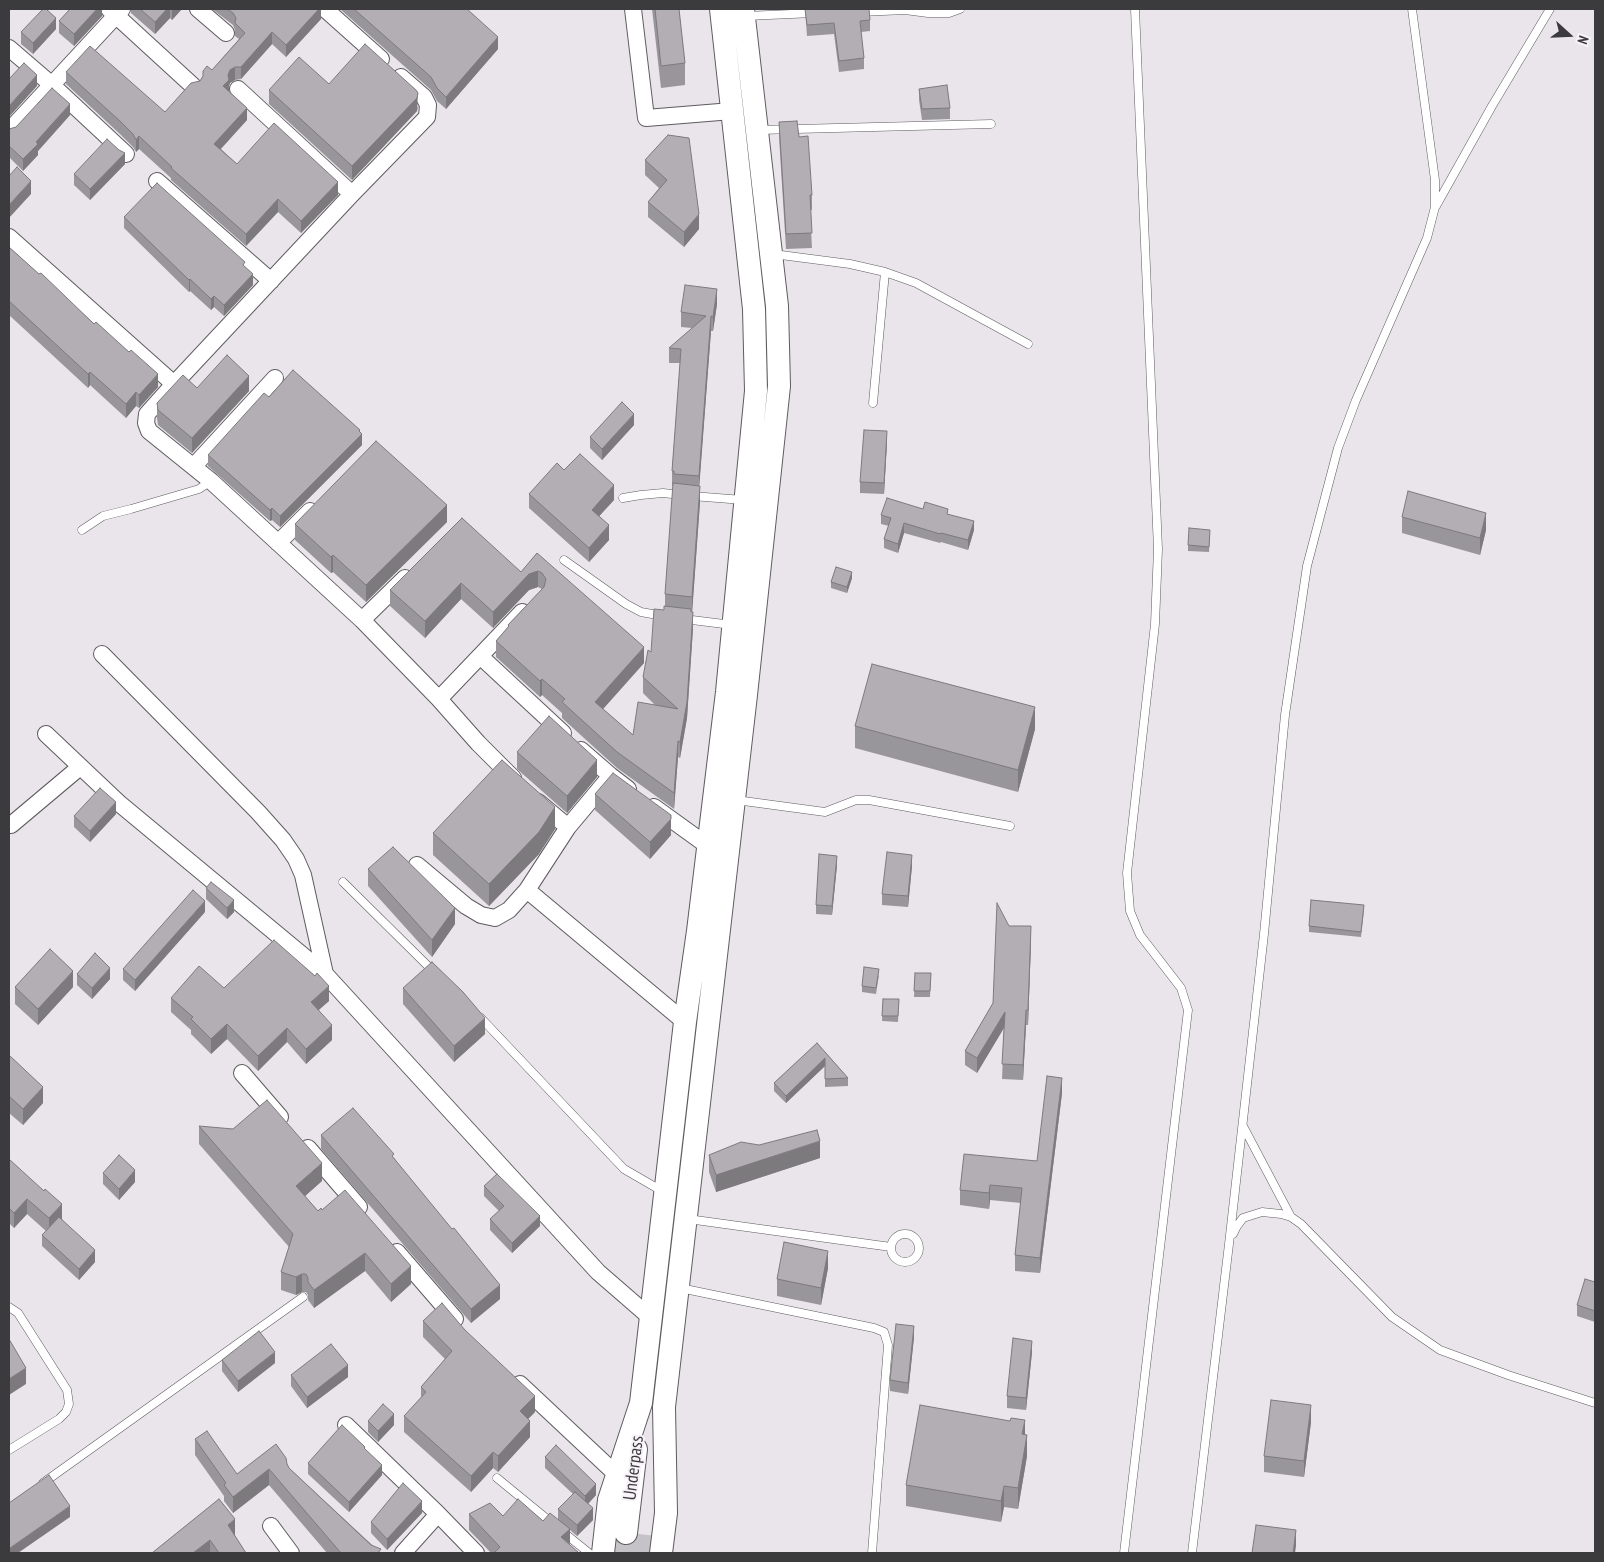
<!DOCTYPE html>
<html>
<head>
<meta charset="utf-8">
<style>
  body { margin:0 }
  #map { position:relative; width:1604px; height:1562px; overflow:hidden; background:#e9e5eb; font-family:"PT Sans Narrow",sans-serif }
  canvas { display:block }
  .frame { position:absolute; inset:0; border:10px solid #3b3a3c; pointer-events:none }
  .north { position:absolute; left:1544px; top:10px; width:50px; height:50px; -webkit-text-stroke:4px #f6f2f8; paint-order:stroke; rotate:110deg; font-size:14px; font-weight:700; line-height:20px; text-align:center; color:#3b3a3c }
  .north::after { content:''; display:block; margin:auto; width:18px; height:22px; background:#3b3a3c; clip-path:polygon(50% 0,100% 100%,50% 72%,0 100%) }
</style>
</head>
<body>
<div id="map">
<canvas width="1604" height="1562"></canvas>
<div class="frame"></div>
<div class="north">N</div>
</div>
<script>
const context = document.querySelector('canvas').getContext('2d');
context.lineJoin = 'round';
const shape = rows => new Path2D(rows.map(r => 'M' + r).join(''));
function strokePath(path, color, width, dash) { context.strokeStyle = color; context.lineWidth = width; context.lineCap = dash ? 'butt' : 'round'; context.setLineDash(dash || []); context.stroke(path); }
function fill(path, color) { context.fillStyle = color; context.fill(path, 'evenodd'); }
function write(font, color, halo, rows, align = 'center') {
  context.font = font + ' "PT Sans Narrow",sans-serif'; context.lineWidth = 4; context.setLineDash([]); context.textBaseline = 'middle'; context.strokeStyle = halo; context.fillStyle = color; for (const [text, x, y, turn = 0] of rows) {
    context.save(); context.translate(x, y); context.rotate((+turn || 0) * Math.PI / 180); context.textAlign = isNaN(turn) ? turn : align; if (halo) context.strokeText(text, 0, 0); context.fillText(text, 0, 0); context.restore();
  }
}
strokePath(shape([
  [625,1553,626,1533],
  [646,1553,648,1535]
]), '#c6c3c8', 22, [22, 11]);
const lane = shape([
  [860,12,905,10,928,13,949,13,960,9],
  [746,16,814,13],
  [758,130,991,124],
  [1436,206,1492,106,1550,9],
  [773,254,850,264,885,272,916,283,1028,344],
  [873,403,885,272],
  [692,496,743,500],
  [623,498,641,495,663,493,681,495],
  [82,530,103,516,131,509,199,489,211,481],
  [564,560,626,604,641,612,663,616],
  [684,619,732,625],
  [736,800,825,812,856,800,869,800,1010,826],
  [343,882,434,972],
  [480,1017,624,1169,662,1191],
  [1243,1126,1291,1217],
  [688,1219,891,1247],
  '891 1248a14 14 0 1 1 28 0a14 14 0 1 1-28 0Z',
  [1233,1234,1237,1226,1243,1218,1262,1212,1281,1214,1291,1217,1301,1224,1392,1317,1440,1350,1508,1375,1595,1403],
  [680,1288,874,1328,884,1332,888,1345,872,1553],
  [9,1307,18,1313,67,1390,69,1404,66,1412,59,1419,9,1450],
  [497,1478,552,1523],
  [43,1483,303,1297],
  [563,1532,589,1553],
  [1124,1553,1188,1010,1181,988,1140,935,1130,911,1127,873,1155,624,1158,549,1135,9],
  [1192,1553,1229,1244,1264,934,1285,715,1307,566,1338,448,1356,400,1427,238,1435,207,1435,180,1412,9]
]);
const street = shape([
  [109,9,193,86],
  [198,9,226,33],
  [325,9,381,59],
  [633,9,646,118,732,111],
  [9,48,52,85,126,154],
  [401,77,424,97,428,105,427,117,352,194,174,384,147,414,146,423,149,431,211,481,362,620,439,699,478,743,513,778],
  [238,89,352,194],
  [9,131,122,9],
  [157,181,271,281],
  [9,237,174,384],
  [194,466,275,378],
  [278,543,310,511],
  [362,620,405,578],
  [102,654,258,812,283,840,296,859,303,875,325,974],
  [480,656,563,733],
  [439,699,522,612],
  [46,734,120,804,325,974,598,1272,651,1318],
  [581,750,611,776,628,789],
  [538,802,568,827],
  [654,807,708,846,717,848],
  [9,825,11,825,80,767],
  [417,865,466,906,481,915,495,918,509,910,527,890,568,827,609,778],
  [527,890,685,1022],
  [242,1073,280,1117],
  [308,1148,359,1207],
  [397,1252,455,1319],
  [520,1384,617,1475],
  [346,1425,438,1514,476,1553],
  [271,1526,291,1553],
  [403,1553,438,1514]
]);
const secondary = shape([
  [626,1533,636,1449],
  [603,1553,609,1500,641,1403,685,1022,698,931,727,692,756,391,754,309,721,9],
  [661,1553,666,1513,664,1407,746,695,779,386,777,306,743,9]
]);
strokePath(lane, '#5f5b60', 9);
strokePath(street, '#5f5b60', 18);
strokePath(secondary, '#5f5b60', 24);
strokePath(lane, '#fff', 8);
strokePath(street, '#fff', 16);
strokePath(secondary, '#fff', 22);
fill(shape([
  [102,9,102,16,74,46,59,33,59,21],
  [131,9,182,9,172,20,170,18,155,34,131,13],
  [212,9,321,9,321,19,286,57,272,44,241,79,235,80,230,83,229,86,229,91,247,120,221,149,237,164,338,195,301,233,278,212,246,246,171,180,171,178,139,149,136,152,133,147,121,135,66,84,66,72,165,112,212,70,239,39,235,36,235,30,233,25],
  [340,9,467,9,498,49,446,109,437,101,431,90],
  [652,9,679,9,685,63,685,85,661,88],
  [805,9,870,20,870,31,861,32,864,58,864,69,839,72,834,34,807,36],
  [56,29,33,54,21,44,21,32],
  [329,84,418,107,417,111,352,180,269,104,269,90],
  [919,89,950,108,950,119,922,120,919,100],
  [70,115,38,151,38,155,23,171,9,157,9,129],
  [779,122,812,195,812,210,810,210,812,248,786,249,779,137],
  [668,135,699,229,684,247,648,217,648,202,659,188,645,175,645,160],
  [125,164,90,200,74,185,74,174],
  [124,217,245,267,253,285,224,316,214,307,211,310,190,291,189,292,124,228],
  [9,247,158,387,139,408,136,406,126,418,90,385,88,388,9,315],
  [717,304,713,331,711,331,699,486,700,502,692,612,693,628,687,718,680,758,678,757,674,809,617,768,562,718,562,713,542,695,540,697,496,657,496,641,508,627,508,625,542,589,538,587,529,590,493,628,461,599,425,638,390,606,390,590,521,572,537,553,644,663,603,709,633,735,655,705,643,693,643,677,665,606,665,594,673,486,672,486,672,471,680,363,669,363,669,348,692,328,681,327,681,312],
  [197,388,249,391,192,453,158,425,157,418,157,403],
  [269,397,360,432,362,445,280,527,272,520,270,521,208,466,208,455],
  [634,425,602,460,590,448,590,437],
  [887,442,884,494,860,493,860,482],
  [564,470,614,500,599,516,609,540,589,562,529,508,529,494],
  [923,509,948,514,974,530,968,550,941,542,940,543,904,533,898,553,884,548,884,539,889,526,881,524,881,515],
  [1402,517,1486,530,1480,555,1402,533],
  [447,522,366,602,333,572,331,573,295,540,295,524],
  [1210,535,1209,552,1188,551,1188,545],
  [852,578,847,593,831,588,831,582],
  [855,726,1035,729,1018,792,855,748],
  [517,752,597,777,567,813,517,769],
  [595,794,671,832,671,835,650,859,595,810],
  [116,814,90,842,74,827,74,816],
  [555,829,539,854,489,906,433,855,433,833],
  [837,865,832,915,816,914,816,905],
  [912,866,908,907,882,905,882,894],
  [368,869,455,924,432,957,368,886],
  [206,888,234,912,227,919,206,899],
  [1364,910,1361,937,1309,932,1309,926],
  [205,912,135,991,123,980,123,969],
  [1009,926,1031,941,1028,1025,1026,1025,1023,1080,1002,1079,1004,1028,977,1073,965,1065,965,1051,993,1003],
  [915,973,931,973,930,997,914,997],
  [77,974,110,979,92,999,77,985],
  [879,975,876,994,862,992,862,986],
  [15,987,73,987,38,1025,15,1004],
  [403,988,485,1034,454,1062,403,1004],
  [171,998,329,1001,319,1010,332,1040,306,1064,287,1042,258,1071,227,1039,211,1054,191,1034,191,1030,171,1012],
  [883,999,899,999,898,1022,882,1021],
  [817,1043,848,1078,848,1086,825,1087,825,1066,786,1103,774,1091,774,1083],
  [9,1055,43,1103,23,1125,9,1113],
  [1062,1093,1040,1273,1015,1271,1015,1255,1021,1203,990,1200,989,1209,960,1205,960,1190,1037,1161],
  [199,1126,322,1181,305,1196,318,1211,411,1284,391,1302,365,1271,314,1308,308,1300,308,1295,306,1292,302,1292,296,1295,281,1290,281,1272,289,1247,199,1144],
  [321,1135,394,1158,500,1299,471,1323,321,1149],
  [709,1155,820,1158,716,1192,709,1172],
  [9,1159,62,1219,95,1262,79,1280,42,1246,42,1235,46,1231,27,1214,14,1228,9,1223],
  [103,1173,135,1182,119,1200,103,1184],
  [484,1186,540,1226,512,1253,490,1230,490,1219,499,1211,484,1196],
  [828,1268,821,1305,777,1296,777,1279],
  [1595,1282,1595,1322,1577,1316,1577,1305],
  [423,1321,535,1412,528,1419,530,1437,498,1472,493,1468,471,1492,404,1432,404,1416,421,1398,421,1387,445,1359,423,1337],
  [914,1337,908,1394,890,1391,890,1380],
  [1032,1352,1026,1410,1007,1408,1007,1396],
  [222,1360,275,1363,238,1392,222,1371],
  [291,1375,348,1377,307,1408,291,1386],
  [368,1421,394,1425,378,1442,368,1432],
  [1311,1422,1304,1477,1264,1472,1264,1456],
  [1025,1435,1027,1456,1018,1509,1004,1507,1001,1522,906,1506,906,1485],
  [195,1439,237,1474,287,1464,289,1468,381,1553,327,1553,269,1485,233,1513,224,1501,224,1496,195,1455],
  [365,1450,382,1475,349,1512,308,1474,308,1463],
  [545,1457,596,1495,588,1504,593,1520,577,1536,570,1530,569,1545,579,1553,491,1553,469,1530,469,1514,503,1516,543,1521,558,1519,558,1509,573,1494,545,1468],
  [219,1499,235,1536,246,1553,152,1553],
  [422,1513,387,1550,371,1533,371,1522]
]), '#99969b');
fill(shape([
  [97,9,102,9,102,16,74,46,74,34],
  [167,9,170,9,170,18,155,34,155,22],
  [172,9,182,9,172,20],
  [319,9,321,9,321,19,286,57,286,45],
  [56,18,56,29,33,54,33,43],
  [272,32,272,44,241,79,241,67],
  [498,37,498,49,446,109,446,97],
  [235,67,235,80,230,83,229,86,229,92,223,86,230,70],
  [37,75,37,86,9,117,9,106],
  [418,93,417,111,352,180,352,166],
  [70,104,70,115,38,151,38,155,23,171,23,159,36,142],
  [247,108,247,120,214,156,214,144],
  [139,136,139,149,136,152,136,140],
  [125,153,125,164,90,200,90,189],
  [31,181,31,194,9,218,9,205],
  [338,182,338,195,301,233,301,221],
  [278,199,278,212,246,246,246,234],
  [699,214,699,229,684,247,684,232],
  [253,274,253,285,224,316,224,305],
  [190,279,190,291,189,292,189,280],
  [717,289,717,304,713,331,713,317],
  [214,296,214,307,211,310,211,299],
  [711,316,711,331,699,490,699,476],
  [90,372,90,385,88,388,88,374],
  [158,374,158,387,139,408,139,395],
  [249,376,249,391,192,453,192,438],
  [136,392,136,406,126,418,126,404],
  [634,414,634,425,602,460,602,449],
  [360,430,360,436,362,434,362,445,280,527,280,516],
  [887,431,887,442,884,494,884,483],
  [614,485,614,500,592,524,592,510],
  [700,486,700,502,692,614,692,597],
  [447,505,447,522,366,602,366,585],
  [272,508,272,520,270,521,270,510],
  [1486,513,1486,530,1480,555,1480,538],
  [974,521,974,530,968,550,968,540],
  [904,523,904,533,898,553,898,544],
  [609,525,609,540,589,562,589,548],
  [333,555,333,572,331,573,331,557],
  [538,571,538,587,529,590,493,628,493,612,529,574],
  [852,572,852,578,847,593,847,587],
  [461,583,461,599,425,638,425,621],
  [693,612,693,628,687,718,680,758,680,742],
  [644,647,644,663,595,718,595,702],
  [542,679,542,695,540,697,540,681],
  [1035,707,1035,729,1018,792,1018,770],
  [678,741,678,757,674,809,674,793],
  [597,760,597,777,567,813,567,796],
  [116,802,116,814,90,842,90,831],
  [555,807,555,829,539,854,489,906,489,884],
  [671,815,671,835,650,859,650,842],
  [912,855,912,866,908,907,908,896],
  [837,856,837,865,832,915,832,906],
  [234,900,234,912,227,919,227,908],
  [205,901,205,912,135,991,135,980],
  [455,908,455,924,432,957,432,940],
  [1031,926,1031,941,1028,1025,1028,1010],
  [110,968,110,979,92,999,92,988],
  [73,971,73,987,38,1025,38,1009],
  [329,986,329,1001,311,1016,311,1002],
  [1026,1010,1026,1025,1023,1080,1023,1065],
  [1005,1012,1005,1026,977,1073,977,1058],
  [485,1018,485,1034,454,1062,454,1046],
  [227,1024,227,1039,211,1054,211,1039],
  [332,1025,332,1040,306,1064,306,1049],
  [287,1028,287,1042,258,1071,258,1056],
  [825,1058,825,1066,786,1103,786,1096],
  [1062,1078,1062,1093,1040,1273,1040,1258],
  [43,1087,43,1103,23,1125,23,1109],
  [820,1141,820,1158,716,1192,716,1175],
  [322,1163,322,1181,296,1204,296,1186],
  [135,1170,135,1182,119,1200,119,1189],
  [990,1185,990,1200,989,1209,989,1193],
  [27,1199,27,1214,14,1228,14,1213],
  [62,1204,62,1220,49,1234,49,1218],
  [540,1216,540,1226,512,1253,512,1243],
  [95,1250,95,1262,79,1280,79,1269],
  [828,1251,828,1268,821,1305,821,1288],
  [365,1253,365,1271,314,1308,314,1290],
  [411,1266,411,1284,391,1302,391,1284],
  [302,1274,302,1292,296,1295,296,1277],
  [500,1285,500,1299,471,1323,471,1309],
  [914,1326,914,1337,908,1394,908,1383],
  [1032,1341,1032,1352,1026,1410,1026,1398],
  [275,1352,275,1363,238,1392,238,1381],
  [348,1365,348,1377,307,1408,307,1397],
  [26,1368,26,1384,9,1395,9,1379],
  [535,1396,535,1412,520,1427,520,1411],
  [1311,1405,1311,1422,1304,1477,1304,1461],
  [394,1414,394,1425,378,1442,378,1431],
  [1025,1420,1025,1441,1022,1434],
  [530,1421,530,1437,498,1472,498,1456],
  [1027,1435,1027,1456,1018,1509,1018,1488],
  [493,1452,493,1468,471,1492,471,1476],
  [382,1465,382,1475,349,1512,349,1502],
  [269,1469,269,1485,233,1513,233,1497],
  [596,1484,596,1495,585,1507,585,1496],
  [1004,1486,1004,1507,1001,1522,1001,1501],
  [422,1501,422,1513,387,1550,387,1539],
  [70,1506,70,1517,18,1553,10,1553,10,1548],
  [593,1508,593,1520,577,1536,577,1525],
  [235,1519,235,1536,228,1542,228,1525],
  [570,1529,570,1544,561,1537],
  [1296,1530,1296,1546,1295,1553,1293,1553],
  [210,1540,210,1553,193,1553]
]), '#7d7a7e');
const building = shape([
  [43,9,46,9,56,18,33,43,21,32,43,9],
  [70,9,97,9,74,34,59,21,70,9],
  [140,9,167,9,155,22,140,9],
  [227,9,319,9,286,45,272,32,241,67,235,67,230,70,228,75,229,80,223,86,247,108,214,144,237,164,274,123,338,182,301,221,278,199,246,234,171,168,172,167,139,136,136,140,133,134,121,122,66,72,90,46,165,112,191,83,200,81,203,76,203,71,207,66,212,70,245,33,235,23,236,18,233,13,227,9],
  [354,9,467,9,498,37,446,97,437,88,431,77,354,9],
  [655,9,679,9,685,63,661,66,655,9],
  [805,9,869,9,870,20,860,21,864,58,839,61,834,23,807,25,805,9],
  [365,44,416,90,418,93,417,98,352,166,269,90,299,57,329,84,365,44],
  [24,63,37,75,9,106,9,79,24,63],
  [947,85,950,108,922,109,919,89,947,85],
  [52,88,70,104,36,142,38,144,23,159,9,146,9,129,16,127,52,88],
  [797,121,799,137,808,136,812,195,810,195,812,233,786,234,779,122,797,121],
  [668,135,689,138,699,214,684,232,648,202,667,180,645,160,668,135],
  [107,139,119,150,125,153,90,189,74,174,107,139],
  [17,167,31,181,9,205,9,176,17,167],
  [157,183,245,262,243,265,253,274,224,305,214,296,211,299,190,279,189,280,124,217,157,183],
  [9,247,39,274,41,273,94,324,96,322,129,352,131,350,158,374,139,395,136,392,126,404,90,372,88,374,9,301,9,302,9,247],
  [685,285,717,289,713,317,711,316,699,476,674,474,674,471,672,471,681,349,669,348,706,316,681,312,685,285],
  [227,355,249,376,192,438,158,410,157,403,183,375,197,388,227,355],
  [293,370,360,430,359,431,362,434,280,516,272,508,270,510,208,455,264,393,269,397,293,370],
  [622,402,634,414,602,449,590,437,622,402],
  [864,430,887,431,884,483,860,482,864,430],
  [376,441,447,505,366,585,333,555,331,557,295,524,376,441],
  [580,454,614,485,592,510,609,525,589,548,529,494,557,463,564,470,580,454],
  [673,483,700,486,692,597,665,594,673,483],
  [1408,491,1486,513,1480,538,1402,517,1408,491],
  [887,498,923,509,925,502,948,509,947,514,974,521,968,540,941,533,940,534,904,523,898,544,884,539,891,518,881,515,887,498],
  [462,518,521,572,537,553,644,647,595,702,633,735,638,702,678,709,643,677,648,650,651,652,654,609,664,610,664,606,691,609,691,612,693,612,687,702,680,742,678,741,674,793,617,752,562,702,565,699,542,679,540,681,496,641,509,626,508,625,544,587,546,579,542,573,538,571,529,574,493,612,461,583,425,621,390,590,462,518],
  [1189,528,1210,530,1209,547,1188,545,1189,528],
  [836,567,852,572,847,587,831,582,836,567],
  [872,664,1035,707,1018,770,855,726,872,664],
  [549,716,597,760,567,796,517,752,549,716],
  [502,760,555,807,539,832,489,884,433,833,502,760],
  [613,773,671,815,671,819,650,842,595,794,613,773],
  [100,788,116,802,90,831,74,816,100,788],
  [393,847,455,908,432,940,368,869,393,847],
  [887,852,912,855,908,896,882,894,887,852],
  [819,854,837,856,832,906,816,905,819,854],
  [211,882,234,900,227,908,206,888,211,882],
  [193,890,205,901,135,980,123,969,193,890],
  [1311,900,1364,905,1361,932,1309,926,1311,900],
  [997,903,1009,926,1031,926,1028,1010,1026,1010,1023,1065,1002,1064,1005,1012,977,1058,965,1051,993,1003,997,903],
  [274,940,315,976,317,973,329,986,311,1002,332,1025,306,1049,287,1028,258,1056,227,1024,211,1039,191,1019,193,1017,171,998,199,966,224,988,274,940],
  [50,949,73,971,38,1009,15,987,50,949],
  [95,953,110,968,92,988,77,974,95,953],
  [432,962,463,992,485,1018,454,1046,403,988,432,962],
  [864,967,879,969,876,988,862,986,864,967],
  [915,973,931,973,930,991,914,991,915,973],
  [883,999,899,999,898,1016,882,1016,883,999],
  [817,1043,848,1078,825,1079,825,1058,786,1096,774,1083,817,1043],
  [9,1055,43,1087,23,1109,9,1096,9,1055],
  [1047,1076,1062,1078,1040,1258,1015,1255,1022,1188,990,1185,989,1193,960,1190,964,1154,1037,1161,1047,1076],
  [267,1100,322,1163,296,1186,318,1211,321,1208,322,1210,345,1190,411,1266,391,1284,365,1253,314,1290,308,1282,308,1278,306,1274,302,1274,296,1277,281,1272,293,1234,199,1126,233,1129,267,1100],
  [353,1108,394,1154,392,1156,452,1229,454,1228,500,1285,471,1309,321,1135,353,1108],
  [817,1130,820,1141,716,1175,709,1155,741,1142,759,1145,817,1130],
  [119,1155,135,1170,119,1189,103,1173,119,1155],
  [9,1159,44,1191,45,1189,62,1204,49,1218,27,1199,14,1213,9,1208,9,1159],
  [497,1174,540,1216,512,1243,490,1219,504,1206,484,1186,497,1174],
  [59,1217,95,1250,79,1269,42,1235,59,1217],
  [784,1242,828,1251,821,1288,777,1279,784,1242],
  [1585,1279,1595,1282,1595,1311,1577,1305,1585,1279],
  [442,1303,465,1330,535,1396,520,1411,530,1421,498,1456,493,1452,471,1476,404,1416,426,1392,421,1387,452,1351,423,1321,442,1303],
  [896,1324,914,1326,908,1383,890,1380,896,1324],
  [259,1331,275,1352,238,1381,222,1360,259,1331],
  [1013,1338,1032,1341,1026,1398,1007,1396,1013,1338],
  [9,1339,26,1368,9,1379,9,1339],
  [331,1344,348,1365,307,1397,291,1375,331,1344],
  [1271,1400,1311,1405,1304,1461,1264,1456,1271,1400],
  [383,1404,394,1414,378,1431,368,1421,383,1404],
  [920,1405,1010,1421,1011,1418,1025,1420,1022,1434,1027,1435,1018,1488,1004,1486,1001,1501,906,1485,920,1405],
  [342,1425,365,1447,364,1448,382,1465,349,1502,308,1463,342,1425],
  [207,1431,237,1474,276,1444,286,1458,287,1464,289,1468,371,1545,381,1549,378,1553,341,1553,269,1469,233,1497,224,1485,226,1483,195,1439,207,1431],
  [556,1445,596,1484,585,1496,545,1457,556,1445],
  [49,1475,70,1506,10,1548,9,1547,9,1503,49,1475],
  [403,1483,422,1501,387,1539,371,1522,403,1483],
  [575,1492,593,1508,577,1525,558,1509,575,1492],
  [219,1499,235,1519,228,1525,246,1553,219,1553,210,1540,193,1553,152,1553,219,1499],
  [518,1499,543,1521,550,1513,570,1529,561,1537,579,1553,494,1553,500,1547,469,1514,490,1503,503,1516,518,1499],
  [1256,1525,1296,1530,1293,1553,1252,1553,1256,1525]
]);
fill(building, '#b2aeb4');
strokePath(building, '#7d7a7e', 1);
write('18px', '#3b3a3c', '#f6f2f8', [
  ["Underpass",634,1468,-83]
]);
</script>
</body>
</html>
